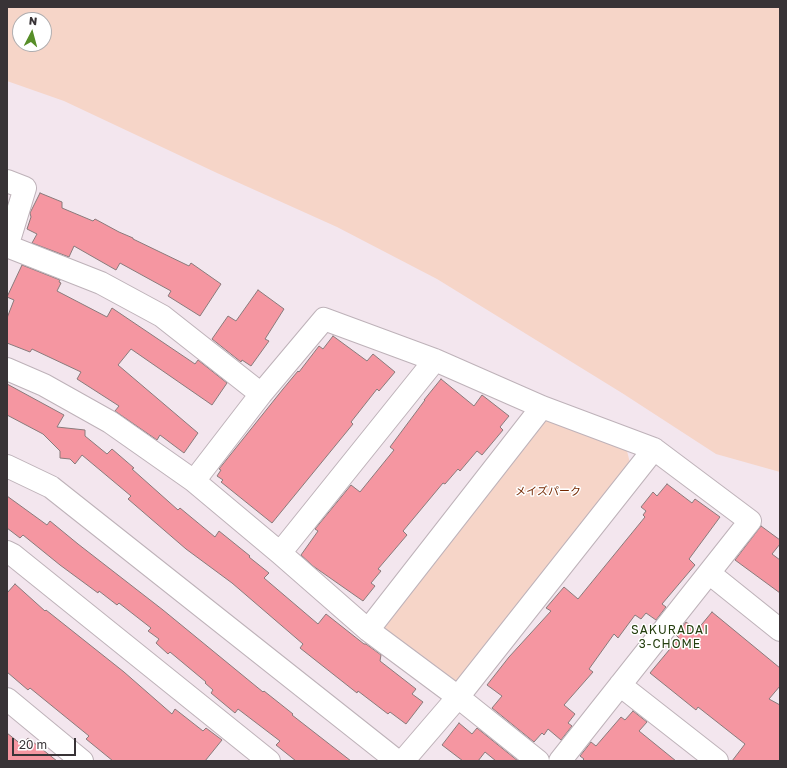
<!DOCTYPE html>
<html>
<head>
<meta charset="utf-8">
<style>
  body { margin:0 }
  #map { position:relative; width:787px; height:768px; overflow:hidden; background:#f3e6ee; font-family:"Golos Text",sans-serif }
  canvas { display:block }
  .frame { position:absolute; inset:0; border:8px solid #383336; pointer-events:none }
  .north { position:absolute; left:12px; top:12px; width:40px; height:40px; box-sizing:border-box; background:#fff; border:1px solid #afadaf; border-radius:50%; rotate:6deg; font-size:11px; font-weight:700; line-height:16px; text-align:center; color:#383336 }
  .north::after { content:''; display:block; margin:auto; width:14px; height:18px; background:#578e28; clip-path:polygon(50% 0,100% 100%,50% 72%,0 100%) }
  .scale { position:absolute; left:12px; top:738px; width:64px; height:18px; box-sizing:border-box; border:2px solid #383336; border-top:0; padding-left:5px; font-size:12px; line-height:14px; white-space:nowrap; color:#383336; -webkit-text-stroke:3px #fff; paint-order:stroke }
</style>
</head>
<body>
<div id="map">
<canvas width="787" height="768"></canvas>
<div class="frame"></div>
<div class="north">N</div>
<div class="scale">20 m</div>
</div>
<script>
const context = document.querySelector('canvas').getContext('2d');
context.lineJoin = 'round';
function fill(path, color) { context.fillStyle = color; context.fill(path, 'evenodd'); }
const shape = rows => new Path2D(rows.map(r => 'M' + r).join(''));
function strokePath(path, color, width, dash) { context.strokeStyle = color; context.lineWidth = width; context.lineCap = dash ? 'butt' : 'round'; context.setLineDash(dash || []); context.stroke(path); }
function write(font, color, halo, rows, align = 'center') {
  context.font = font + ' "Golos Text","Noto Sans JP",sans-serif'; context.lineWidth = 3; context.setLineDash([]); context.textBaseline = 'middle'; context.strokeStyle = halo; context.fillStyle = color; for (const [text, x, y, turn = 0] of rows) {
    context.save(); context.translate(x, y); context.rotate((+turn || 0) * Math.PI / 180); context.textAlign = isNaN(turn) ? turn : align; if (halo) context.strokeText(text, 0, 0); context.fillText(text, 0, 0); context.restore();
  }
}
fill(shape([
  [7,7,780,7,780,472,716,454,622,393,437,279,337,227,217,173,64,101,7,81],
  [20,20,44,20,44,44,20,44],
  [543,416,626,447,631,467,457,687,379,626]
]), '#f6d5c8');
const building = shape([
  [40,193,62,202,62,208,93,221,95,219,119,232,133,238,133,239,189,266,191,263,221,284,200,316,168,296,171,291,120,263,116,270,74,246,69,257,32,243,37,234,27,229,31,217,30,213,40,193],
  [22,265,60,280,59,282,61,283,57,291,107,317,112,308,195,364,198,360,227,383,212,405,131,349,118,365,198,433,184,453,160,435,157,440,115,411,119,406,77,379,81,372,32,349,30,352,7,343,7,318,14,300,7,297,22,265],
  [258,290,284,309,265,339,269,341,251,366,242,360,241,362,212,339,228,316,236,321,258,290],
  [333,336,367,361,373,354,395,372,379,391,377,389,351,422,353,424,272,523,221,482,223,480,217,476,221,470,219,469,283,389,298,371,299,372,319,346,323,349,333,336],
  [441,379,474,406,482,395,509,416,500,427,503,430,482,455,477,451,460,471,458,469,445,484,443,483,403,531,407,535,378,569,381,571,371,583,375,586,363,601,313,566,301,555,318,531,315,529,351,485,360,492,394,450,390,447,425,400,424,400,441,379],
  [7,384,64,415,57,427,85,430,85,436,107,454,112,449,134,468,132,469,178,510,180,508,215,537,219,531,250,556,249,557,269,573,264,578,318,624,326,614,364,644,366,644,381,655,380,661,416,689,412,694,423,702,406,724,390,712,388,714,358,691,357,693,300,648,303,644,232,583,186,549,128,499,131,496,82,455,75,464,70,459,60,458,60,451,43,434,7,415,7,384],
  [667,484,692,503,695,499,720,517,689,559,695,565,662,604,666,607,656,620,646,613,641,619,635,615,618,638,614,634,589,669,593,672,564,705,575,714,568,723,572,726,561,740,548,729,544,735,542,733,534,742,492,708,502,696,487,685,509,657,551,611,546,608,564,587,578,599,645,517,643,515,646,511,641,507,653,492,657,496,667,484],
  [7,496,47,525,50,521,78,544,163,610,263,692,264,691,293,714,292,715,351,761,296,761,276,745,280,741,238,709,235,713,211,693,213,690,205,683,206,682,170,652,168,654,156,643,159,639,148,631,151,628,119,603,117,605,99,591,98,593,60,565,23,535,20,538,7,528,7,496],
  [761,526,780,540,780,544,772,554,780,560,780,593,735,560,761,526],
  [15,584,45,611,46,610,124,672,172,714,175,709,203,731,206,728,222,740,205,761,113,761,86,739,89,736,30,688,28,690,7,672,7,593,15,584],
  [712,612,780,668,780,686,769,699,780,705,780,761,732,761,745,744,698,707,696,710,650,673,679,638,676,635,686,622,697,630,712,612],
  [633,711,647,722,639,731,676,761,582,761,584,759,580,756,591,742,596,746,621,717,625,720,633,711],
  [459,723,472,734,477,728,518,761,496,761,485,752,478,761,463,761,442,745,459,723],
  [7,733,22,745,28,738,57,761,7,761,7,733]
]);
fill(building, '#f596a1');
strokePath(building, '#897a7b', 1);
const street = shape([
  [7,181,25,188,7,247],
  [7,246,101,283,162,316,261,394],
  [7,369,44,385,110,422,194,481,280,553,368,630,458,697,538,761],
  [194,481,261,394,324,319,435,360,542,407,654,449,750,521,560,761],
  [7,552,13,555,269,761],
  [280,553,435,360],
  [709,573,780,630],
  [368,630,542,407],
  [620,685,717,761],
  [7,699,82,761],
  [403,761,458,697,654,449]
]);
const secondary = shape([
  [7,466,51,487,397,761]
]);
strokePath(street, '#beb2b9', 24);
strokePath(secondary, '#beb2b9', 24);
strokePath(street, '#fff', 22);
strokePath(secondary, '#fff', 22);
write('11px', '#732700', '#fff', [
  ["メイズパーク",548,492]
]);
context.letterSpacing = '1px';
write('12px', '#243e0e', '#fff', [
  ["SAKURADAI",670,630],
  ["3-CHOME",670,644]
]);
context.letterSpacing = '0px';
</script>
</body>
</html>
